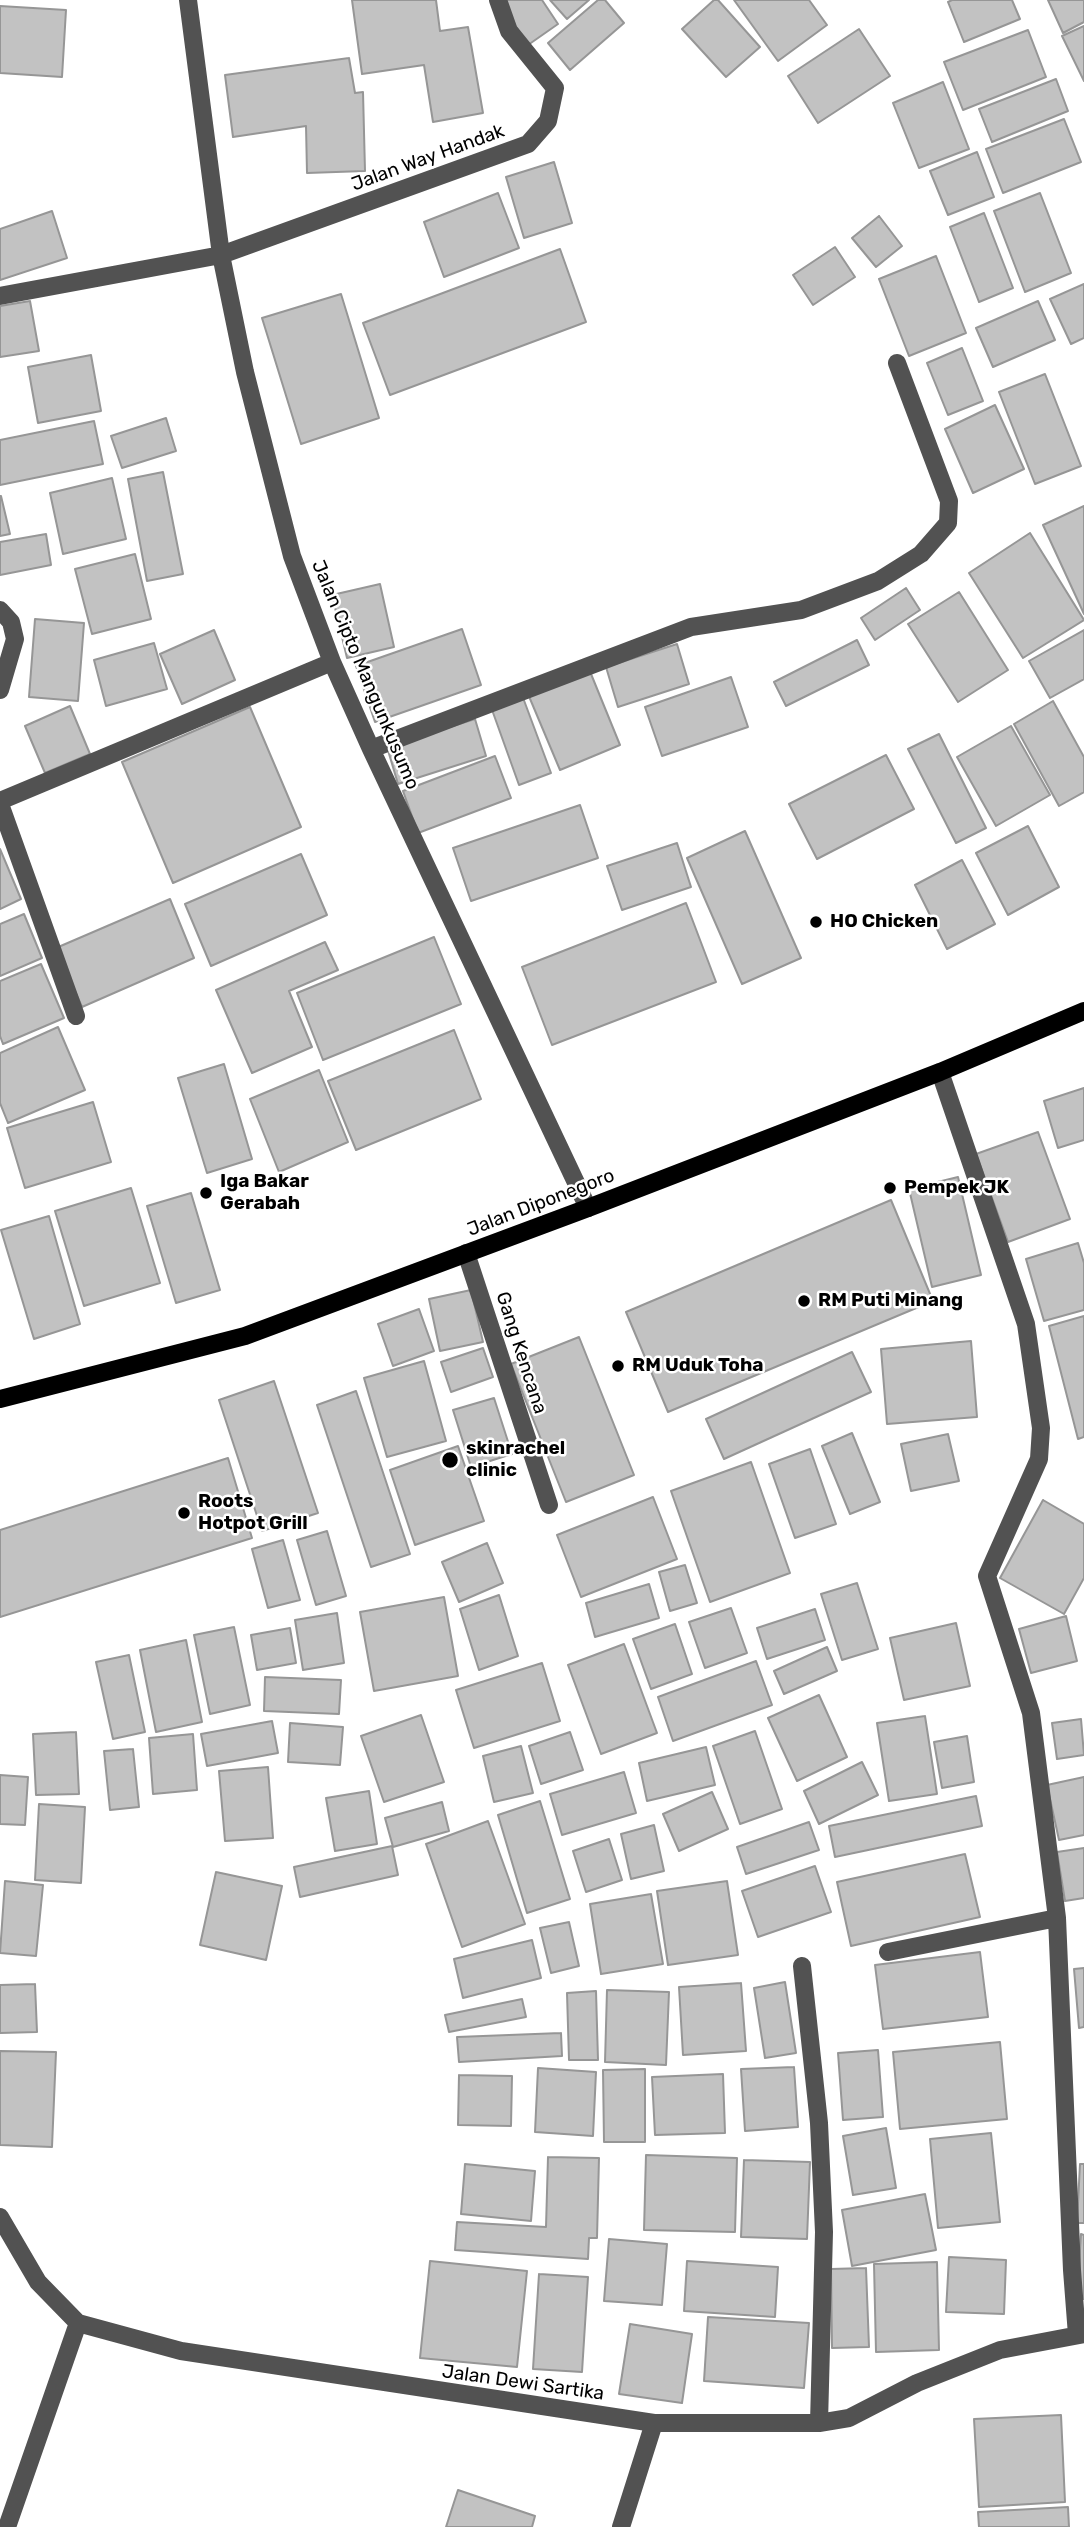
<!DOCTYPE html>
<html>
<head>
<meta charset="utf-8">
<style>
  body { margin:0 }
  canvas { display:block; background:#fff }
</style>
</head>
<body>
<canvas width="1084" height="2527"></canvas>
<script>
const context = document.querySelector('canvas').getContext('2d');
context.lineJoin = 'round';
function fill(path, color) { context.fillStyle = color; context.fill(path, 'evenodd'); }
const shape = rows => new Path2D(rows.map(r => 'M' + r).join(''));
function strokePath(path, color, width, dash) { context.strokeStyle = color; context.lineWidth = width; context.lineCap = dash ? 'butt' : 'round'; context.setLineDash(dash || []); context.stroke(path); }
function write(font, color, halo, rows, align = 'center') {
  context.font = font + ' Rubik,sans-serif'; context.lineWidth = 5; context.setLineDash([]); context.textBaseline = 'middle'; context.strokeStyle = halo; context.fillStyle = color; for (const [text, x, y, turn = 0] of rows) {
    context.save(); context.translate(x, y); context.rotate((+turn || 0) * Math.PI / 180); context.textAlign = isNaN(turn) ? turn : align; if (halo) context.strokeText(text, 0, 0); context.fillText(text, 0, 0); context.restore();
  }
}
const building = shape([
  [352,0,436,0,440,31,468,27,483,113,433,122,424,65,362,74,352,0],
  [505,0,542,0,558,24,528,45,500,3,505,0],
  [550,0,589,0,567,19,550,0],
  [598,0,605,0,624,23,570,70,548,43,598,0],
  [714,0,718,0,760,47,726,77,682,29,714,0],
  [734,0,809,0,827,25,778,61,734,0],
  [952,0,1012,0,1020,19,964,42,948,2,952,0],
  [1048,0,1084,0,1084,22,1063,33,1048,0],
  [0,6,66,10,62,77,0,73,0,6],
  [1084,26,1084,81,1062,36,1084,26],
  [859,29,890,76,818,123,788,76,859,29],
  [1028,30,1046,77,963,110,944,62,1028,30],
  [349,58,355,93,363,92,365,171,307,173,306,126,233,137,225,75,349,58],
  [1056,79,1068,111,992,142,979,109,1056,79],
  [943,82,969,149,919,168,893,103,943,82],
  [1064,119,1081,162,1003,193,986,149,1064,119],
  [977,152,994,197,948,215,930,171,977,152],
  [554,162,572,223,524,238,506,177,554,162],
  [498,193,519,248,444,277,424,222,498,193],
  [1040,193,1071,273,1025,292,994,211,1040,193],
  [52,211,67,258,0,280,0,229,52,211],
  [984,213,1013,288,979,302,950,227,984,213],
  [879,216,902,246,876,267,852,238,879,216],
  [835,247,855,277,813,305,793,275,835,247],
  [560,249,586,322,390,395,363,323,560,249],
  [936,256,966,333,909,356,879,279,936,256],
  [1084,284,1084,338,1071,344,1050,299,1084,284],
  [341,294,379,418,301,444,262,318,341,294],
  [30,301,39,351,0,357,0,306,30,301],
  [1038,301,1055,340,993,367,976,328,1038,301],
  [962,348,983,401,948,415,927,363,962,348],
  [91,355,101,411,38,423,28,367,91,355],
  [1045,374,1081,466,1035,484,999,392,1045,374],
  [995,405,1024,469,973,493,945,429,995,405],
  [166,418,176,451,122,468,111,436,166,418],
  [94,421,103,464,0,485,0,440,94,421],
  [163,472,183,574,147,581,128,479,163,472],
  [112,478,126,539,63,554,50,493,112,478],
  [1,496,10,534,0,536,0,496,1,496],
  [1084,506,1084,614,1043,525,1084,506],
  [1030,533,1084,620,1023,658,969,573,1030,533],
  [46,534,51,565,0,575,0,542,46,534],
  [135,554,151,619,92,634,75,569,135,554],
  [380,584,394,647,347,658,332,595,380,584],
  [906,588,920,610,875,640,861,618,906,588],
  [959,592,1008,670,958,702,908,624,959,592],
  [35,619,84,623,78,701,29,697,35,619],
  [462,629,481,685,375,722,356,666,462,629],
  [214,630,235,680,182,704,160,654,214,630],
  [1084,630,1084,679,1050,698,1029,661,1084,630],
  [857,640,869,665,786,706,774,682,857,640],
  [154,643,167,689,106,706,94,660,154,643],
  [677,644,689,684,618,707,606,667,677,644],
  [589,669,620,745,560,770,528,694,589,669],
  [731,677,748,727,662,756,645,707,731,677],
  [522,695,551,773,519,785,491,707,522,695],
  [1053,701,1084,757,1084,792,1059,806,1014,724,1053,701],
  [70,706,90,754,45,773,25,726,70,706],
  [250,707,301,827,173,883,122,762,250,707],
  [475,719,486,756,398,784,387,747,475,719],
  [1011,726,1050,795,996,826,957,757,1011,726],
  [939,734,986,828,956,843,908,749,939,734],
  [886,755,914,809,817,859,789,804,886,755],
  [495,756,511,798,418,833,403,791,495,756],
  [580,805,598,858,471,901,453,848,580,805],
  [1028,826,1059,887,1008,915,976,853,1028,826],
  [745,831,801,958,742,984,687,858,745,831],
  [677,843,691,887,622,910,607,866,677,843],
  [0,849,21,899,0,909,0,849],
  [301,854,327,915,211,966,185,904,301,854],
  [962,860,995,924,947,949,915,885,962,860],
  [170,899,194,958,82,1007,56,948,170,899],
  [686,903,716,982,552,1045,522,967,686,903],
  [24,914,42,958,0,976,0,924,24,914],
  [434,937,461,1004,323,1060,297,993,434,937],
  [325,942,338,970,289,991,312,1047,252,1073,216,990,325,942],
  [41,964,64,1018,3,1044,0,1036,0,981,41,964],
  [58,1027,85,1090,8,1123,0,1103,0,1053,58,1027],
  [454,1030,481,1099,356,1150,328,1081,454,1030],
  [224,1064,252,1159,207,1173,178,1078,224,1064],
  [319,1070,348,1142,279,1172,250,1099,319,1070],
  [1084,1088,1084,1140,1058,1148,1044,1101,1084,1088],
  [93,1102,111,1162,25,1188,7,1128,93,1102],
  [1038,1132,1070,1219,1008,1242,976,1154,1038,1132],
  [958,1177,981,1275,932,1287,909,1189,958,1177],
  [131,1188,160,1283,84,1306,55,1211,131,1188],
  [191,1193,220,1290,176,1303,147,1206,191,1193],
  [891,1200,933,1301,668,1412,626,1312,891,1200],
  [49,1216,80,1324,34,1339,1,1230,49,1216],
  [1078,1243,1084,1263,1084,1310,1044,1321,1026,1259,1078,1243],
  [471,1290,483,1342,440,1351,429,1299,471,1290],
  [419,1309,434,1351,393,1366,378,1324,419,1309],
  [1084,1316,1084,1437,1078,1439,1049,1326,1084,1316],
  [579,1337,634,1475,566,1502,511,1364,579,1337],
  [971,1341,977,1417,887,1424,881,1349,971,1341],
  [483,1348,493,1377,451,1392,441,1362,483,1348],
  [852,1352,871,1392,724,1459,706,1419,852,1352],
  [424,1361,446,1441,387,1457,364,1378,424,1361],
  [274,1381,318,1513,262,1531,219,1400,274,1381],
  [356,1391,410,1554,371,1567,317,1405,356,1391],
  [494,1398,512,1454,471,1467,453,1410,494,1398],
  [852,1433,880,1502,850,1514,822,1446,852,1433],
  [948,1434,959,1481,911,1491,901,1444,948,1434],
  [458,1446,484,1521,415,1545,390,1470,458,1446],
  [810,1449,836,1524,795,1538,769,1464,810,1449],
  [228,1458,252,1538,0,1617,0,1530,228,1458],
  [751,1462,790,1573,710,1602,671,1491,751,1462],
  [653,1497,677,1559,581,1597,557,1535,653,1497],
  [1043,1500,1084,1524,1084,1578,1064,1614,1000,1578,1043,1500],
  [327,1531,346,1596,316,1605,297,1540,327,1531],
  [283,1540,300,1600,268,1608,252,1549,283,1540],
  [487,1543,503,1583,459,1602,442,1562,487,1543],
  [685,1565,697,1603,670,1611,659,1572,685,1565],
  [857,1583,878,1649,842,1660,821,1594,857,1583],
  [649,1584,659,1618,595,1637,586,1603,649,1584],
  [499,1595,518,1656,479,1670,460,1609,499,1595],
  [444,1597,458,1676,374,1691,360,1612,444,1597],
  [731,1608,747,1653,705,1668,689,1622,731,1608],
  [815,1609,825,1640,767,1659,757,1628,815,1609],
  [337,1613,344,1663,303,1670,295,1620,337,1613],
  [1066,1616,1077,1661,1031,1673,1019,1629,1066,1616],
  [956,1623,970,1686,904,1700,890,1638,956,1623],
  [675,1624,692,1674,651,1689,633,1639,675,1624],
  [234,1627,250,1705,210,1714,194,1635,234,1627],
  [290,1628,296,1663,257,1670,251,1635,290,1628],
  [186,1640,202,1722,156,1732,140,1650,186,1640],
  [624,1644,657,1733,601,1754,568,1665,624,1644],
  [827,1647,837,1671,784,1694,774,1671,827,1647],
  [129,1655,145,1732,113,1739,96,1662,129,1655],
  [756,1661,772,1705,673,1741,658,1697,756,1661],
  [542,1663,560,1721,474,1748,456,1690,542,1663],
  [265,1677,341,1680,339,1714,264,1711,265,1677],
  [819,1695,847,1757,797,1781,768,1718,819,1695],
  [421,1715,444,1782,384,1802,361,1736,421,1715],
  [925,1716,937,1794,889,1801,877,1723,925,1716],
  [1081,1719,1084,1755,1057,1759,1052,1723,1081,1719],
  [272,1721,278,1753,207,1766,201,1734,272,1721],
  [290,1723,343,1727,340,1765,288,1762,290,1723],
  [755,1731,782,1809,740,1824,713,1746,755,1731],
  [76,1732,79,1794,36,1795,33,1734,76,1732],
  [570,1732,583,1770,541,1784,529,1746,570,1732],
  [193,1734,197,1790,153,1794,149,1738,193,1734],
  [967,1736,974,1782,942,1788,934,1742,967,1736],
  [521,1746,533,1793,494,1802,483,1756,521,1746],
  [706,1747,715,1785,647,1801,639,1763,706,1747],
  [133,1749,139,1807,110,1810,104,1751,133,1749],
  [862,1762,878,1795,819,1824,804,1791,862,1762],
  [268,1767,273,1838,225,1841,219,1771,268,1767],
  [624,1772,636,1813,562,1835,550,1794,624,1772],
  [0,1775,28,1777,25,1825,0,1824,0,1775],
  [1084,1777,1084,1835,1059,1840,1047,1785,1084,1777],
  [369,1791,377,1844,335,1851,326,1798,369,1791],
  [712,1792,728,1829,679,1851,663,1814,712,1792],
  [976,1796,982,1826,835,1857,829,1826,976,1796],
  [540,1801,570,1899,527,1913,498,1815,540,1801],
  [442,1802,449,1831,393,1847,385,1818,442,1802],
  [39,1804,85,1807,81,1883,35,1880,39,1804],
  [488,1821,525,1924,462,1947,426,1844,488,1821],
  [809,1822,819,1850,746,1874,737,1847,809,1822],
  [654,1825,664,1871,631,1879,621,1834,654,1825],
  [609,1839,622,1880,586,1892,573,1851,609,1839],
  [392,1846,398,1875,300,1897,294,1867,392,1846],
  [1084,1848,1084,1898,1065,1901,1057,1852,1084,1848],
  [965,1854,980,1917,851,1946,837,1882,965,1854],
  [815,1866,831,1912,758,1937,742,1891,815,1866],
  [216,1872,282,1886,266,1960,200,1945,216,1872],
  [5,1881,43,1885,36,1956,0,1953,5,1881],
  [727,1881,738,1955,668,1965,657,1891,727,1881],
  [651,1894,663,1964,601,1974,590,1904,651,1894],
  [569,1922,579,1966,551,1973,540,1928,569,1922],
  [532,1940,541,1978,463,1998,454,1959,532,1940],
  [980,1952,988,2017,883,2029,875,1965,980,1952],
  [1084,1968,1084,2027,1079,2028,1074,1969,1084,1968],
  [785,1982,796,2053,765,2058,754,1988,785,1982],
  [741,1983,746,2051,683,2055,679,1987,741,1983],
  [35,1984,37,2032,0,2033,0,1985,35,1984],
  [607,1990,669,1992,666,2065,605,2062,607,1990],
  [596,1991,598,2060,569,2060,567,1993,596,1991],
  [522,1999,526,2017,449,2032,445,2015,522,1999],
  [561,2033,562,2056,459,2062,457,2037,561,2033],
  [1000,2042,1007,2119,900,2129,893,2052,1000,2042],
  [878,2050,883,2117,843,2120,838,2053,878,2050],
  [0,2051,56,2052,52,2147,0,2145,0,2051],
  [794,2067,798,2127,745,2131,741,2069,794,2067],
  [538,2068,596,2072,593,2136,535,2132,538,2068],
  [645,2069,645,2142,604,2142,603,2070,645,2069],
  [723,2074,725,2133,655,2135,652,2077,723,2074],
  [459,2075,512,2076,511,2126,458,2125,459,2075],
  [886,2128,896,2188,853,2195,843,2136,886,2128],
  [991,2133,1000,2222,938,2228,930,2139,991,2133],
  [646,2155,737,2158,735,2232,644,2230,646,2155],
  [548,2157,599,2158,597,2238,589,2238,588,2259,455,2250,457,2222,546,2227,548,2157],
  [744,2160,810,2162,807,2239,741,2237,744,2160],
  [465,2164,535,2171,531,2221,461,2214,465,2164],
  [1080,2164,1084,2164,1084,2223,1077,2223,1080,2164],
  [925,2194,936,2250,852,2266,842,2210,925,2194],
  [1081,2234,1084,2235,1084,2299,1077,2299,1081,2234],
  [609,2239,667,2244,662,2305,604,2301,609,2239],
  [949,2257,1006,2260,1004,2314,946,2312,949,2257],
  [430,2261,527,2271,517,2367,420,2358,430,2261],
  [687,2261,778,2267,775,2317,684,2311,687,2261],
  [937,2262,939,2350,876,2352,874,2264,937,2262],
  [866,2268,869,2347,832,2348,831,2269,866,2268],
  [539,2274,588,2277,582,2372,533,2369,539,2274],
  [708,2317,809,2323,804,2388,704,2381,708,2317],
  [630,2324,692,2334,682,2403,619,2394,630,2324],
  [1061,2415,1065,2502,979,2507,974,2419,1061,2415],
  [458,2490,535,2516,532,2527,446,2527,458,2490],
  [1068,2507,1069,2527,979,2527,978,2512,1068,2507]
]);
fill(building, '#c2c2c2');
strokePath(building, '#969696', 2);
strokePath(shape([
  [188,0,221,255,245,372,292,556,332,662,371,749,588,1208],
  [0,296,221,255,528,144,548,121,555,88,509,31,498,0],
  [0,610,11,622,15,639,0,690],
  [371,749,691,627,801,610,878,581,921,554,948,523,949,501,897,363],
  [0,801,332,662],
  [0,804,76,1016],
  [940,1072,1026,1324,1041,1428,1039,1459,987,1576,1031,1713,1057,1918,1072,2270,1077,2335],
  [466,1253,549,1505],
  [888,1952,1057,1918],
  [802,1966,819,2123,824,2232,819,2423],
  [0,2217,38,2282,78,2323,181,2351,654,2423,819,2423,849,2418,917,2383,1000,2350,1084,2334],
  [7,2527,78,2323],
  [621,2527,654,2423]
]), '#525252', 18);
strokePath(shape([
  [0,1399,245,1336,588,1208,940,1072,1084,1011]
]), '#000', 18);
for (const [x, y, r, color] of [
  [816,922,7,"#000"],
  [890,1188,7,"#000"],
  [206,1193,7,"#000"],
  [804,1301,7,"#000"],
  [618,1366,7,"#000"],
  [450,1460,9,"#000"],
  [184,1513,7,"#000"]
]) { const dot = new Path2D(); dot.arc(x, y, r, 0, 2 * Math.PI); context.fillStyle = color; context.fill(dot); strokePath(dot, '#fff', 2.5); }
write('19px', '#000', '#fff', [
  ["Jalan Way Handak",428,158,-20],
  ["Jalan Cipto Mangunkusumo",365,675,67],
  ["Jalan Diponegoro",541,1203,-21],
  ["Gang Kencana",521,1353,72],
  ["Jalan Dewi Sartika",523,2383,8]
]);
write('bold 19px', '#000', '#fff', [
  ["HO Chicken",830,922],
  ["Iga Bakar",220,1182],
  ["Gerabah",220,1204],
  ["Pempek JK",904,1188],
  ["RM Puti Minang",818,1301],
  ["RM Uduk Toha",632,1366],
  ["skinrachel",466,1449],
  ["clinic",466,1471],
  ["Roots",198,1502],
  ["Hotpot Grill",198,1524]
], 'left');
</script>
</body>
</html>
